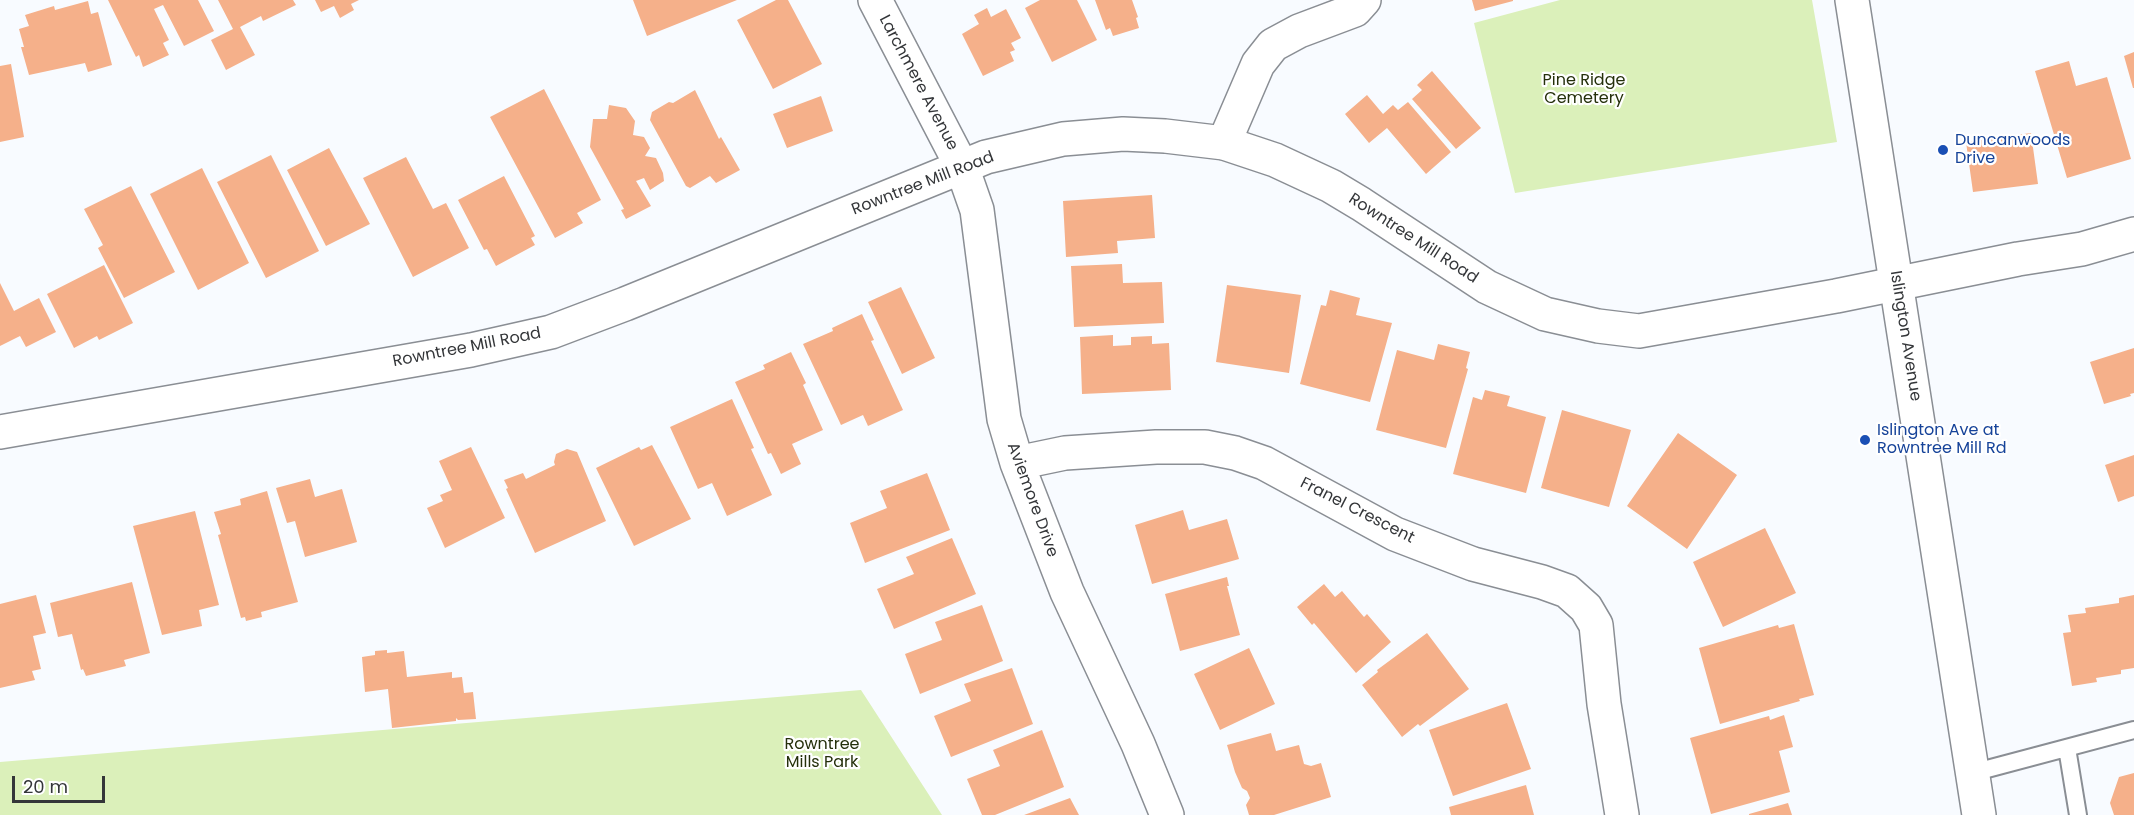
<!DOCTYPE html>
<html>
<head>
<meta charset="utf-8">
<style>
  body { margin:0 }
  #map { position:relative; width:2134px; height:815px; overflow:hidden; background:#f8fbff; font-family:Poppins,sans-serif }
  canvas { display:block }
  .scale { position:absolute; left:12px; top:776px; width:93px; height:27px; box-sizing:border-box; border:3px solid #343639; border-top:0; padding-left:8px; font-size:18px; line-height:21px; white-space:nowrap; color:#343639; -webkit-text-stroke:4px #fff; paint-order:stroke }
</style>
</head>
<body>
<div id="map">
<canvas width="2134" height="815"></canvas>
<div class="scale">20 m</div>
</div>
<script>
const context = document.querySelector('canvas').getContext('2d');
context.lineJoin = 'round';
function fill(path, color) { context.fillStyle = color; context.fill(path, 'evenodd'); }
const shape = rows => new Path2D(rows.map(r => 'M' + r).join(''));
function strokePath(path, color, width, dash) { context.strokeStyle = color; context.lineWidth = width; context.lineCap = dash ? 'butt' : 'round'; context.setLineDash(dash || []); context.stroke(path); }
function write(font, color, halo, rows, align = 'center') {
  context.font = font + ' Poppins,sans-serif'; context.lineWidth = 4.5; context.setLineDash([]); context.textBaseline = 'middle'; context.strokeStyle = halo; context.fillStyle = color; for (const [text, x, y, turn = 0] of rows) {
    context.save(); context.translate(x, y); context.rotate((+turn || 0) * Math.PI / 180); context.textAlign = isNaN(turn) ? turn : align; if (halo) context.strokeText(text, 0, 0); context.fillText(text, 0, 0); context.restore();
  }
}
fill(shape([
  [1560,0,1812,0,1837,142,1515,193,1474,23],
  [861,690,942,815,0,815,0,762]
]), '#dbf0ba');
fill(shape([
  [108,0,198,0,214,31,184,46,163,5,154,9,169,40,163,43,169,55,143,67,139,55,136,57],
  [218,0,293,0,296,5,263,21,261,16,240,27,255,55,226,70,211,40,233,29],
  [315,0,359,0,351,4,354,10,340,18,334,6,321,12],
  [633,0,737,0,647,36],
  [776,0,788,0,822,64,773,89,737,20],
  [1040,0,1077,0,1097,40,1052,62,1025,8],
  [1095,0,1132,0,1138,17,1136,18,1139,28,1113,36,1110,28,1106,30],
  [1472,0,1513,0,1513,1,1475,11],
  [88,1,91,14,98,12,112,65,88,72,85,63,29,75,21,47,24,47,19,29,29,26,25,15,54,6,55,10],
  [987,8,991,17,1006,9,1021,38,1011,43,1015,50,1010,52,1014,61,983,76,962,34,979,24,974,15],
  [2134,52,2134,88,2133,88,2124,56],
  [2069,61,2076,86,2107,77,2131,159,2067,178,2035,71],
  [11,64,24,137,0,142,0,66],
  [1432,71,1481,128,1456,149,1412,99,1422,90,1417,85],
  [544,89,601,200,577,213,583,223,555,238,490,117],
  [695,90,719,139,721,137,740,170,716,183,710,176,690,188,686,186,650,120,652,112,669,102,673,103],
  [1367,95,1383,114,1393,105,1398,110,1408,102,1451,152,1426,174,1387,128,1369,143,1345,114],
  [821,96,833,131,787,148,773,114],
  [609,105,626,108,635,121,633,135,644,137,650,148,645,156,656,158,663,173,664,181,650,190,644,178,636,181,651,206,626,219,621,210,624,209,590,147,593,119,607,119],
  [2031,133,2038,184,1973,192,1966,142],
  [329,148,370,224,326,246,287,170],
  [271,155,319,251,266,278,217,182],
  [406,157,433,209,446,203,469,248,413,277,363,178],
  [202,168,249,263,198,290,150,194],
  [504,176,535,236,531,238,535,245,496,266,487,249,484,250,458,200],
  [131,186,175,272,124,298,98,248,103,245,84,209],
  [1152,195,1155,238,1117,241,1118,253,1066,257,1063,201],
  [1122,264,1123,283,1162,282,1164,323,1074,327,1071,266],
  [104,265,133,323,99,340,97,336,74,348,47,294],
  [0,283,14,311,39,298,56,332,26,347,20,336,0,346],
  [1227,285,1301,295,1289,373,1216,362],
  [901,287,935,358,902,374,868,302],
  [1330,290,1360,298,1356,315,1392,323,1370,402,1300,384,1321,305,1326,306],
  [862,314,874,340,871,341,903,410,868,426,863,415,841,425,803,344,833,331,832,328],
  [1113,335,1113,346,1131,345,1131,337,1152,336,1152,344,1169,343,1171,390,1082,394,1080,337],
  [1438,344,1470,352,1466,368,1468,369,1446,448,1376,430,1397,350,1434,360],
  [2134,348,2134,393,2130,394,2131,396,2104,404,2090,362],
  [791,352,806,383,803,385,823,430,792,444,801,464,781,474,771,453,768,454,735,382,765,369,763,365],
  [1485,390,1510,396,1507,406,1546,417,1526,493,1453,474,1473,397,1482,400],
  [732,399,754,448,751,449,772,495,727,516,712,483,698,489,670,427],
  [1562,410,1631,430,1609,507,1541,488],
  [1678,433,1737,475,1687,549,1627,506],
  [652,445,691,519,634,546,596,468,639,447,641,450],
  [471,447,505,518,445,548,427,508,443,501,440,495,452,490,439,461],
  [567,449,577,452,606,521,535,553,506,489,508,488,504,480,523,473,526,479,555,465,554,462,556,454],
  [2134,455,2134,496,2118,502,2105,465],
  [927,473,950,530,865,563,850,523,887,508,880,491],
  [310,479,315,497,342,489,357,542,305,557,295,521,287,523,276,488],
  [267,491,298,602,261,612,262,617,246,621,245,617,241,618,218,535,221,534,214,512,241,505,240,499],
  [1183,510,1189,530,1227,519,1239,559,1152,584,1135,525],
  [195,511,219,605,199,610,202,626,162,635,133,526],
  [1765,528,1796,593,1723,627,1693,562],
  [952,538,976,594,894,629,877,589,914,574,906,557],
  [1227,577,1229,586,1227,586,1240,635,1180,651,1165,594],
  [132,582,150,653,124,660,126,666,86,676,83,669,81,670,72,634,58,637,50,603],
  [1324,584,1335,597,1342,591,1364,617,1367,614,1391,642,1356,673,1314,623,1312,625,1297,607],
  [36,595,46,633,33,636,41,669,32,671,35,680,0,688,0,604],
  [2134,595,2134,668,2121,670,2121,674,2096,678,2097,682,2072,686,2063,633,2071,632,2068,615,2086,613,2085,608,2119,603,2119,598],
  [982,605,1003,661,920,694,905,654,942,640,935,622],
  [1794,624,1814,695,1799,699,1800,701,1720,724,1699,648,1778,625,1779,628],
  [1427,633,1469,689,1420,726,1418,724,1402,737,1362,685,1378,672,1377,670],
  [1249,648,1275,704,1220,730,1194,674],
  [387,650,387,653,404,651,407,677,452,672,452,678,462,677,464,693,473,692,476,719,458,720,456,718,456,721,392,728,388,689,365,692,362,657,375,655,375,651],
  [1012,668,1033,724,951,757,934,716,971,701,964,684],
  [1507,703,1531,769,1453,796,1429,730],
  [1784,715,1793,747,1779,751,1790,792,1711,814,1690,738,1769,716,1770,720],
  [1042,730,1064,787,995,815,982,815,967,779,1000,766,993,750],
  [1271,733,1276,751,1299,745,1304,764,1311,766,1321,763,1331,797,1274,815,1249,815,1246,805,1250,798,1247,791,1242,788,1235,772,1227,745],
  [2134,773,2134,815,2114,815,2110,803,2119,777],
  [1526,785,1534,815,1451,815,1449,807],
  [1070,798,1079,815,1024,815],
  [1788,803,1792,815,1749,815,1749,814]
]), '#f5b08a');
const service = shape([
  [2067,748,2078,815],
  [1972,773,2134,730]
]);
const minor = shape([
  [875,0,962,167,977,210,1004,419,1017,463,1067,592,1138,744,1167,815],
  [1224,143,1258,64,1273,45,1299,31,1355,10,1364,0],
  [1017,463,1065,453,1156,447,1205,447,1235,453,1264,463,1395,534,1473,564,1542,582,1567,591,1586,608,1596,625,1604,704,1622,815]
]);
const tertiary = shape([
  [0,432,471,350,551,332,625,304,986,157,1063,139,1123,134,1165,136,1224,143,1275,160,1331,186,1361,204,1487,287,1545,314,1598,326,1639,331,1836,296,2018,259,2082,249,2134,234]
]);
const secondary = shape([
  [1852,0,1979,815]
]);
strokePath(service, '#8a8e94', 20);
strokePath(minor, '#8a8e94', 36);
strokePath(tertiary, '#8a8e94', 36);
strokePath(secondary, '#8a8e94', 36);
strokePath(service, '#fff', 16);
strokePath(minor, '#fff', 33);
strokePath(tertiary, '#fff', 33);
strokePath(secondary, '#fff', 33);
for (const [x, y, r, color] of [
  [1943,150,6,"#1a4fb4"],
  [1865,440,6,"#1a4fb4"]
]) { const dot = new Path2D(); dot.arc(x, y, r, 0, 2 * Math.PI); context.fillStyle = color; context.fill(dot); strokePath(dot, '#fff', 2); }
write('16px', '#25300b', '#fff', [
  ["Pine Ridge",1584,81],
  ["Cemetery",1584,99],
  ["Rowntree",822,745],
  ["Mills Park",822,763]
]);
write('16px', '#343639', '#fff', [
  ["Larchmere Avenue",918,83,62],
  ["Rowntree Mill Road",923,184,-21],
  ["Rowntree Mill Road",1413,239,33],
  ["Islington Avenue",1905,336,81],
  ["Rowntree Mill Road",467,348,-11],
  ["Aviemore Drive",1032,500,70],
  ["Franel Crescent",1357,511,27]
]);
write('16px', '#164399', '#fff', [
  ["Duncanwoods",1955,141],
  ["Drive",1955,159],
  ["Islington Ave at",1877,431],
  ["Rowntree Mill Rd",1877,449]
], 'left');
</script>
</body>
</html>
